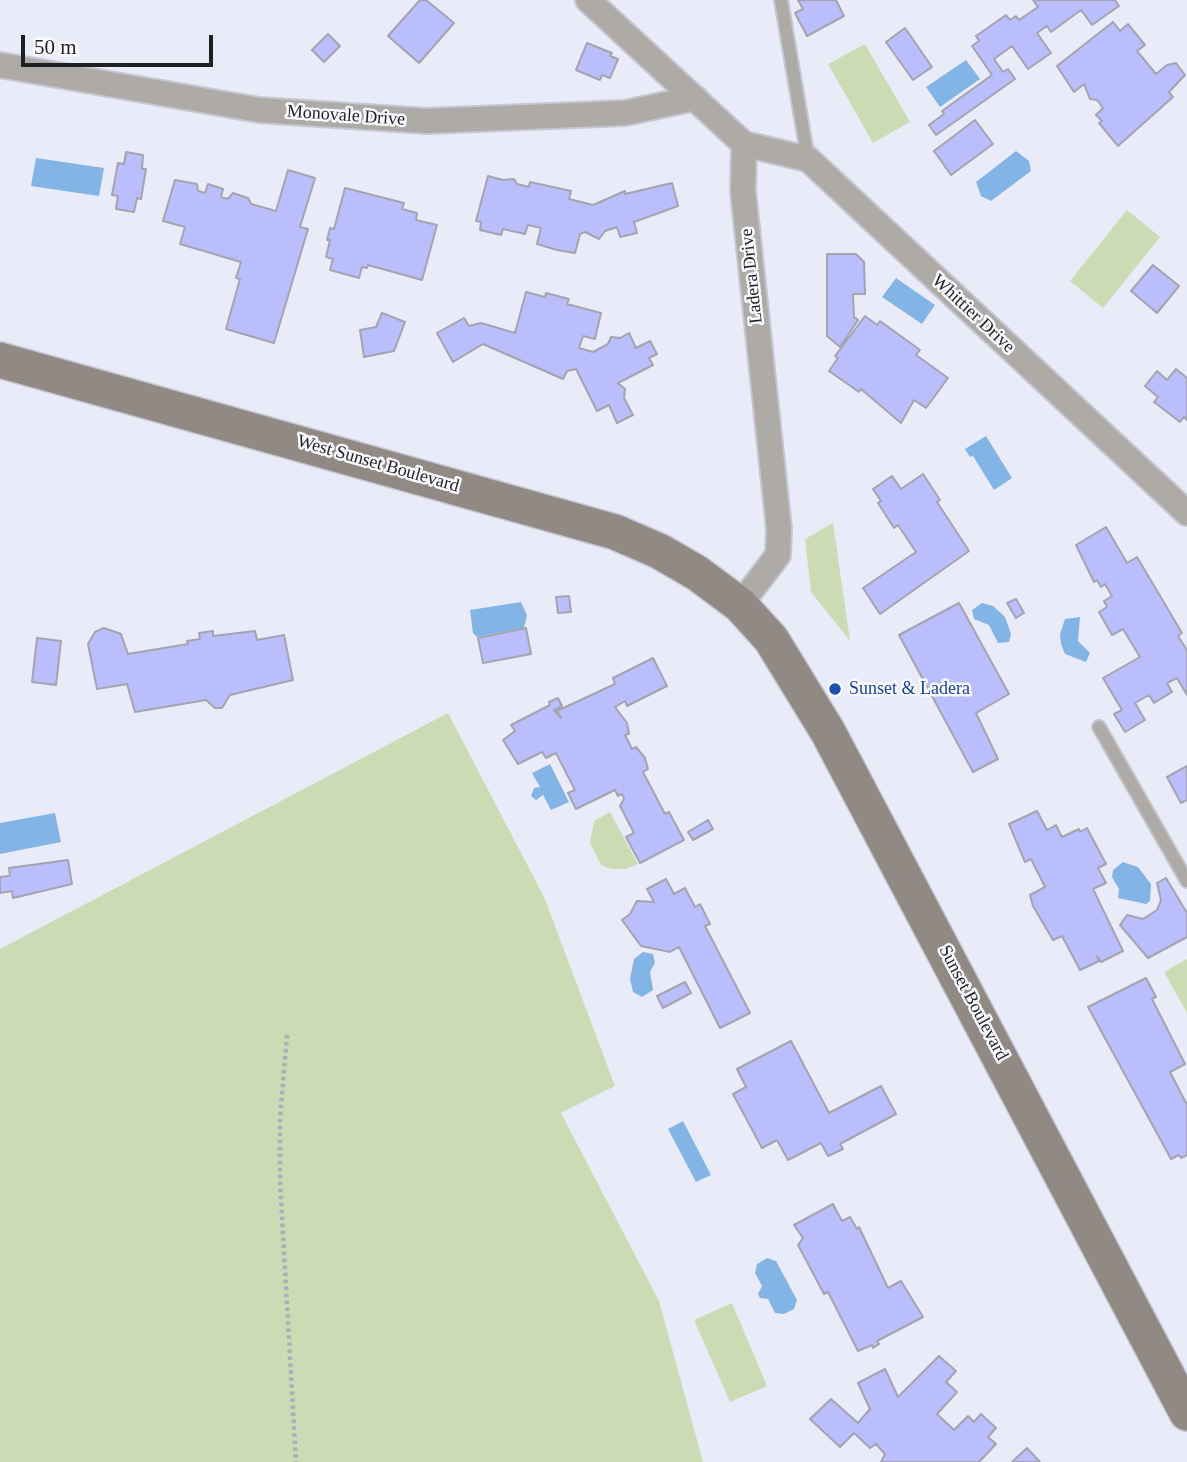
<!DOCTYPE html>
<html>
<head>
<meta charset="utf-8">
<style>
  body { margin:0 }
  #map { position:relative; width:1187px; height:1462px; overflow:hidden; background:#eaebf8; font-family:"Times New Roman",serif }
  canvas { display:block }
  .scale { position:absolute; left:21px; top:35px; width:192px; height:32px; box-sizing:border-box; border:4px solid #1f2024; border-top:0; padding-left:9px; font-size:21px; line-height:24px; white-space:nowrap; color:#1f2024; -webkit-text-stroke:5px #f9f9fe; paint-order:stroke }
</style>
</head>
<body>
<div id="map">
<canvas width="1187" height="1462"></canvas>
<div class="scale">50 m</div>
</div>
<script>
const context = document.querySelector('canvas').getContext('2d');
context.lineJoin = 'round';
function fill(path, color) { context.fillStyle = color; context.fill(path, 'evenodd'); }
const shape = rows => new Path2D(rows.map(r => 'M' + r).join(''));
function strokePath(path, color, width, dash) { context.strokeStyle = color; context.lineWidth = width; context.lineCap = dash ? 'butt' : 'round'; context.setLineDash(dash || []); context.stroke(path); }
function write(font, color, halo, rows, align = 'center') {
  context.font = font + ' "Times New Roman",serif'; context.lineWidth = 5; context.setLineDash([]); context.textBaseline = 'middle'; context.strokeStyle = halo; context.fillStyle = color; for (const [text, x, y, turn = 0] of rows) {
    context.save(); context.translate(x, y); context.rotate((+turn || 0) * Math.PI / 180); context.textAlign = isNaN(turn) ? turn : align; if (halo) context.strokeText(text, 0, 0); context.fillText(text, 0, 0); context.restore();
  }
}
fill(shape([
  [865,44,910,122,873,143,828,64],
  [1127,210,1160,237,1103,308,1070,281],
  [833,523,850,641,811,592,805,539],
  [448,713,545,899,615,1086,561,1113,659,1301,703,1462,0,1462,0,949],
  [610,812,638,864,626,869,611,869,601,865,590,843,594,821],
  [1187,959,1187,1013,1164,972],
  [732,1303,767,1386,730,1402,694,1320]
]), '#cbdbb4');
fill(shape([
  [966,60,980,79,940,107,926,87],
  [1016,151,1029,161,1031,171,991,201,981,196,976,182],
  [36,158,104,168,99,196,31,186],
  [896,278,935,305,922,324,882,297],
  [986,436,1012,478,994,490,973,456,970,457,965,449],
  [521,602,527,615,524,628,477,637,473,633,470,610],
  [982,603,993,606,1005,617,1011,634,1009,642,998,643,989,625,974,619,972,610],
  [1080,617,1078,641,1090,653,1086,662,1065,654,1061,644,1060,634,1065,619],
  [550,764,569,802,551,810,543,795,536,800,531,796,534,788,540,787,532,773],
  [55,813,61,842,0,854,0,823],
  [1123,862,1138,867,1151,884,1150,901,1146,904,1118,898,1119,889,1112,877,1113,870],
  [643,952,653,954,655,963,650,972,653,990,642,997,633,992,630,979,634,959],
  [683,1121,711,1175,696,1182,668,1129],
  [767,1258,776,1261,797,1300,794,1309,784,1314,775,1313,768,1299,760,1298,758,1294,762,1286,755,1273,757,1264]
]), '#82b5e5');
const building = shape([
  [420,0,426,0,454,23,419,63,388,36,420,0],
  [798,0,836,0,844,16,807,36,795,13,803,9,798,0],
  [1033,0,1115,0,1119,6,1092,25,1081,10,1051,32,1047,26,1037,33,1051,53,1028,69,1012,46,994,59,1003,72,1008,69,1015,79,936,135,929,125,944,114,942,111,992,75,972,46,979,41,976,36,1006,15,1010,20,1016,16,1019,20,1038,7,1033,0],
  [1113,22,1120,31,1128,24,1145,45,1137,51,1156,74,1167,65,1176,63,1185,75,1169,92,1173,97,1118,146,1099,123,1102,121,1096,115,1103,108,1097,100,1090,99,1084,84,1074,92,1057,66,1113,22],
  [905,28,932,67,913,80,886,42,905,28],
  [328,34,340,46,324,62,312,50,328,34],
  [587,43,612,53,610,56,618,59,610,78,602,75,600,80,576,70,587,43],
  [975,120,993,144,951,175,934,151,975,120],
  [126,152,143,155,142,169,146,169,141,199,137,198,134,212,116,209,118,196,112,195,118,163,124,164,126,152],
  [288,170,315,178,300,227,308,229,274,343,226,329,240,279,236,278,241,262,180,244,185,227,163,221,175,180,197,184,198,191,205,193,208,184,223,189,221,197,228,199,233,193,248,198,251,204,276,211,288,170],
  [488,176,503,180,514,179,517,184,529,187,530,182,571,191,569,199,593,205,625,191,625,194,672,183,678,206,634,222,637,233,620,237,617,227,605,231,599,239,585,232,580,234,575,253,557,250,537,244,541,228,528,225,525,234,503,229,501,235,480,230,481,222,476,221,488,176],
  [345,188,404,203,402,209,417,213,416,220,437,225,422,280,368,265,367,268,362,267,359,278,330,270,333,259,326,257,330,240,327,240,330,228,334,229,345,188],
  [827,254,856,254,864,262,865,294,853,294,854,317,858,320,840,347,827,336,827,254],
  [1153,265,1179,286,1157,313,1131,291,1153,265],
  [526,292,545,297,546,293,569,299,567,304,601,313,595,339,583,336,579,348,593,352,608,344,611,337,620,338,629,333,636,348,650,341,657,354,649,358,653,365,618,383,625,389,624,398,633,415,617,423,609,405,597,411,576,369,567,371,563,379,483,344,453,362,437,333,464,318,469,326,481,323,515,333,526,292],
  [382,313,405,322,394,351,364,357,360,330,376,327,382,313],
  [865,316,877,325,880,321,920,350,916,355,948,378,926,408,914,400,901,423,861,389,859,392,829,371,838,358,835,356,865,316],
  [1176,369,1187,378,1187,420,1184,417,1180,422,1154,402,1158,397,1145,386,1157,371,1167,380,1176,369],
  [923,474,940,500,937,502,969,551,880,614,863,588,916,552,898,525,894,528,878,503,881,501,873,489,892,476,901,489,923,474],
  [1106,527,1127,563,1137,557,1182,633,1178,636,1187,650,1187,695,1177,678,1167,683,1172,692,1154,703,1149,695,1135,703,1145,720,1125,732,1114,714,1122,710,1103,678,1140,657,1123,629,1112,635,1099,612,1107,607,1104,601,1112,596,1105,584,1101,587,1097,580,1094,582,1076,545,1106,527],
  [569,596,571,612,558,613,556,597,569,596],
  [1016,599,1024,613,1016,618,1007,603,1016,599],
  [959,603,1009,694,976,713,998,759,973,772,899,635,959,603],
  [104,628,121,634,128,654,188,644,187,641,200,639,199,633,213,631,213,636,255,631,257,640,284,635,293,680,230,695,222,708,215,708,206,700,135,712,127,684,97,689,88,644,95,632,104,628],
  [526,628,531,654,483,663,478,638,526,628],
  [37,638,61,641,56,685,32,682,37,638],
  [653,658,667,686,627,706,625,701,615,707,627,723,629,734,625,735,632,749,636,747,645,758,648,769,643,772,665,814,669,812,684,840,640,863,626,837,634,833,620,806,624,799,622,794,618,796,615,790,576,809,568,793,575,790,556,753,546,758,542,752,518,764,503,740,515,731,511,725,550,705,549,702,558,698,562,706,554,710,561,718,557,711,615,684,613,678,653,658],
  [1187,766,1187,800,1181,803,1167,777,1187,766],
  [1037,811,1047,830,1056,825,1062,837,1079,829,1080,832,1087,828,1106,864,1098,868,1106,883,1093,889,1123,951,1101,962,1097,956,1099,961,1080,970,1062,936,1053,940,1033,906,1030,895,1045,887,1031,859,1025,862,1009,824,1037,811],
  [708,820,713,829,693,840,688,832,708,820],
  [68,860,72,884,13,898,12,891,0,893,0,877,10,876,9,868,68,860],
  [1166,878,1187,913,1187,937,1148,958,1120,925,1127,915,1143,919,1157,910,1161,900,1157,883,1166,878],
  [666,879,674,894,685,888,695,907,700,904,710,924,705,926,750,1013,720,1028,679,947,670,952,641,946,622,920,630,914,637,901,654,902,647,889,666,879],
  [1146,978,1156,997,1152,999,1185,1064,1170,1072,1187,1105,1187,1155,1181,1158,1179,1155,1171,1159,1088,1007,1146,978],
  [685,982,691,993,663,1008,657,996,685,982],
  [791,1041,829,1113,881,1086,896,1114,840,1144,843,1149,828,1156,821,1143,788,1160,777,1140,762,1148,733,1094,746,1087,737,1069,791,1041],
  [833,1204,842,1221,850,1217,857,1229,859,1227,888,1288,901,1281,923,1317,877,1341,879,1344,873,1348,872,1345,858,1351,828,1292,824,1294,798,1245,803,1238,794,1225,833,1204],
  [939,1356,956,1371,946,1382,957,1392,937,1414,954,1430,968,1416,974,1422,981,1414,996,1428,988,1437,996,1444,979,1462,881,1462,885,1454,876,1444,870,1448,854,1433,840,1447,810,1419,831,1399,858,1423,870,1409,858,1383,885,1369,898,1397,939,1356],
  [1027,1448,1040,1462,1012,1462,1027,1448]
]);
fill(building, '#bbbefc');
strokePath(building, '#a3a4af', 2);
const lane = shape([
  [781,0,808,159],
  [1099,727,1187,881]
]);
const street = shape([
  [588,0,744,144,743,191,779,529,778,555,740,605],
  [0,65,259,110,427,121,625,113,695,98],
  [744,144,808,159,1187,513]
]);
const secondary = shape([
  [0,360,615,532,659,551,697,573,740,605,771,639,828,732,1187,1413]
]);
strokePath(lane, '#c5c6d2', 16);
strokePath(street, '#c5c6d2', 28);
strokePath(secondary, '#c5c6d2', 38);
strokePath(shape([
  [287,1035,280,1118,280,1181,296,1462]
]), '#adaeb8', 4.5, [3.5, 3.5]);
strokePath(lane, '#aeaaa6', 12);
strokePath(street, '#aeaaa6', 24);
strokePath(secondary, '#908984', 35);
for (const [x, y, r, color] of [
  [835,689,7,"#1a4fb4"]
]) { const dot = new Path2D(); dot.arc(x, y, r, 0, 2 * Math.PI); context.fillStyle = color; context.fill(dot); strokePath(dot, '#f9f9fe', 2.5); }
write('18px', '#1f2024', '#f9f9fe', [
  ["Monovale Drive",346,116,4],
  ["Ladera Drive",752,276,-96],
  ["Whittier Drive",973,314,43],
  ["West Sunset Boulevard",378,464,16],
  ["Sunset Boulevard",973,1003,62]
]);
write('18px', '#164399', '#f9f9fe', [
  ["Sunset & Ladera",849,689]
], 'left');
</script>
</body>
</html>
